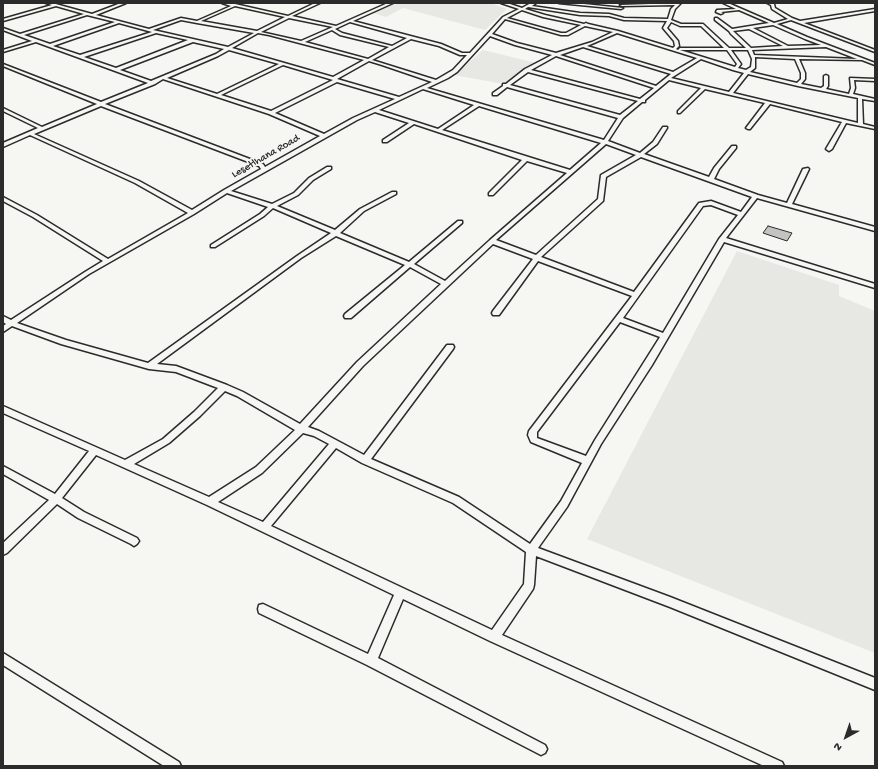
<!DOCTYPE html>
<html>
<head>
<meta charset="utf-8">
<style>
  body { margin:0 }
  #map { position:relative; width:878px; height:769px; overflow:hidden; background:#f6f6f2; font-family:"Gochi Hand",sans-serif }
  canvas { display:block }
  .frame { position:absolute; inset:0; border:4px solid #2b2b2b; pointer-events:none }
  .north { position:absolute; left:826px; top:717px; width:40px; height:40px; -webkit-text-stroke:3px #f6f6f2; paint-order:stroke; rotate:220deg; font-size:11px; font-weight:700; line-height:16px; text-align:center; color:#2b2b2b }
  .north::after { content:''; display:block; margin:auto; width:14px; height:18px; background:#2b2b2b; clip-path:polygon(50% 0,100% 100%,50% 72%,0 100%) }
</style>
</head>
<body>
<div id="map">
<canvas width="878" height="769"></canvas>
<div class="frame"></div>
<div class="north">N</div>
</div>
<script>
const context = document.querySelector('canvas').getContext('2d');
context.lineJoin = 'round';
function fill(path, color) { context.fillStyle = color; context.fill(path, 'evenodd'); }
const shape = rows => new Path2D(rows.map(r => 'M' + r).join(''));
function strokePath(path, color, width, dash) { context.strokeStyle = color; context.lineWidth = width; context.lineCap = dash ? 'butt' : 'round'; context.setLineDash(dash || []); context.stroke(path); }
function write(font, color, halo, rows, align = 'center') {
  context.font = font + ' "Gochi Hand",sans-serif'; context.lineWidth = 3.5; context.setLineDash([]); context.textBaseline = 'middle'; context.strokeStyle = halo; context.fillStyle = color; for (const [text, x, y, turn = 0] of rows) {
    context.save(); context.translate(x, y); context.rotate((+turn || 0) * Math.PI / 180); context.textAlign = isNaN(turn) ? turn : align; if (halo) context.strokeText(text, 0, 0); context.fillText(text, 0, 0); context.restore();
  }
}
fill(shape([
  [397,3,490,3,507,9,485,30,403,8,386,17,373,13],
  [483,50,536,63,504,84,454,75],
  [737,251,839,285,839,296,875,311,875,653,587,539]
]), '#e7e7e3');
const building = shape([
  [768,226,792,233,787,241,763,233,768,226]
]);
fill(building, '#c3c3c0');
strokePath(building, '#2b2b2b', 1);
const minor = shape([
  [46,3,52,3,92,14,121,3,126,3,96,15,149,29,181,18,197,21,231,6,222,3,235,4,288,16,315,3,320,3,292,16,336,26,388,3,393,3,353,21,441,44,462,53,470,53,503,17,519,9,501,3,507,3,522,8,531,3,536,3,532,6,580,13,609,14,624,18,668,19,671,9,675,5,622,6,620,5,681,3,675,9,671,20,681,24,703,24,729,48,746,48,731,34,729,31,715,20,715,18,717,18,732,29,769,23,739,10,721,12,723,13,721,14,716,12,717,10,736,9,723,3,728,3,774,23,788,19,772,9,771,5,767,3,774,4,775,8,792,18,800,21,875,9,875,11,804,23,875,50,875,52,791,20,777,24,807,37,875,63,875,65,862,60,799,59,805,73,805,79,801,84,821,88,824,86,824,76,826,75,828,76,828,86,826,89,849,94,851,88,850,78,875,79,875,81,854,80,855,88,853,94,875,99,875,101,862,99,863,124,875,127,875,129,846,123,832,149,829,151,826,149,842,122,770,104,750,129,748,129,746,128,765,103,705,89,680,113,678,113,678,111,701,88,669,80,645,100,645,102,642,102,623,118,608,141,640,153,653,142,663,127,667,127,667,128,657,144,644,154,709,177,714,168,732,146,736,146,736,148,719,169,714,179,758,195,787,203,803,169,808,168,809,169,792,204,875,227,875,231,757,198,726,238,875,284,875,288,724,242,652,365,601,444,567,507,538,548,670,597,875,678,875,690,670,607,536,556,534,585,533,589,502,635,782,762,784,766,764,766,490,641,403,599,378,658,545,745,547,749,545,753,541,755,367,665,259,613,258,609,259,605,263,604,368,654,394,595,207,505,96,455,62,498,84,512,137,538,139,541,137,544,134,546,131,544,78,518,57,504,7,553,3,555,3,543,49,500,3,474,3,466,55,494,89,451,3,413,3,406,125,460,163,439,194,412,218,388,176,372,149,369,61,344,12,326,3,332,3,326,6,324,3,322,3,316,11,320,85,272,103,261,33,217,3,201,3,197,37,215,108,259,188,213,135,183,30,135,3,147,3,143,38,128,3,111,3,108,42,127,97,104,3,66,3,64,101,102,148,83,36,42,3,52,3,50,32,41,3,30,3,28,20,34,84,14,56,6,3,21,3,19,52,5,46,3],
  [235,6,285,17,257,31,201,21,235,6],
  [528,7,580,15,609,16,624,20,667,21,663,28,674,41,675,46,673,48,618,31,588,24,586,23,584,24,545,15,525,9,528,7],
  [522,10,543,17,581,25,566,33,561,33,507,18,522,10],
  [87,15,115,22,50,44,24,35,87,15],
  [289,18,333,27,301,41,261,32,289,18],
  [505,19,561,35,568,35,585,26,613,32,592,42,556,53,517,43,492,34,505,19],
  [181,20,197,23,254,33,228,47,153,30,181,20],
  [350,22,407,38,392,46,342,33,335,29,350,22],
  [671,22,680,26,701,26,724,48,680,48,678,50,676,49,679,46,678,41,667,28,671,22],
  [119,23,152,32,80,55,53,46,119,23],
  [773,25,805,39,821,45,788,46,753,28,773,25],
  [749,29,783,46,751,48,733,31,749,29],
  [332,30,340,35,389,47,368,59,305,42,332,30],
  [156,33,188,40,116,68,84,57,156,33],
  [258,33,269,35,364,60,333,77,232,48,258,33],
  [617,33,697,58,673,72,587,46,617,33],
  [490,36,515,45,552,55,525,69,506,84,503,84,503,86,493,93,493,95,497,95,507,87,618,118,604,140,427,88,448,78,457,72,490,36],
  [411,39,439,46,460,55,467,55,453,70,436,80,372,60,411,39],
  [193,42,224,49,216,54,151,81,120,70,193,42],
  [583,47,671,74,656,86,560,55,583,47],
  [826,47,857,59,754,55,752,50,826,47],
  [229,50,279,64,217,94,167,78,218,56,229,50],
  [680,50,727,50,737,64,735,67,680,50],
  [731,50,748,50,752,59,751,67,746,70,738,68,741,64,731,50],
  [556,56,654,88,640,99,531,70,556,56],
  [755,57,795,59,801,73,801,79,797,83,750,72,755,68,755,57],
  [701,59,733,70,744,73,729,92,671,78,701,59],
  [369,61,382,65,432,82,399,97,337,79,369,61],
  [283,65,333,80,271,111,221,95,283,65],
  [528,72,638,101,620,115,510,85,528,72],
  [748,74,798,86,858,98,858,123,733,93,748,74],
  [163,79,269,114,320,136,265,167,263,164,105,104,155,84,163,79],
  [337,82,395,99,353,118,324,134,275,113,337,82],
  [423,89,474,105,438,129,379,110,423,89],
  [101,106,259,166,261,169,224,190,192,210,139,181,34,134,101,106],
  [479,106,601,143,570,170,442,130,479,106],
  [375,112,409,123,383,140,383,142,387,142,414,124,522,160,489,193,489,195,493,195,527,161,567,173,490,240,445,281,414,264,462,223,462,221,458,221,409,262,340,233,364,211,396,194,396,192,392,192,360,209,335,230,277,206,298,195,313,180,331,169,331,167,327,167,309,178,294,193,272,204,231,191,357,120,375,112],
  [606,144,636,155,601,175,598,199,536,255,496,240,606,144],
  [641,157,752,197,741,212,711,201,699,203,634,292,541,257,603,201,606,177,641,157],
  [227,193,268,207,260,214,211,245,211,247,215,247,264,216,273,208,331,233,297,256,148,363,66,340,17,323,89,274,194,214,227,193],
  [711,205,738,215,719,239,663,333,623,318,703,206,711,205],
  [336,236,405,265,345,314,344,316,345,318,351,318,410,267,441,284,357,362,300,424,243,392,227,385,176,366,157,364,301,258,336,236],
  [493,244,533,259,493,311,492,313,493,315,499,315,538,261,632,296,529,431,528,435,531,442,582,463,561,501,530,544,459,497,371,459,453,349,454,347,453,345,447,345,364,455,319,431,308,427,363,366,493,244],
  [620,322,660,337,595,440,586,456,537,438,537,432,620,322],
  [225,391,237,396,295,430,256,467,209,497,134,464,169,443,200,416,225,391],
  [303,433,314,436,329,444,263,522,218,502,262,473,303,433],
  [336,448,362,463,453,503,526,552,524,584,492,630,271,526,336,448],
  [559,3,574,3,623,8,621,9,559,3],
  [3,653,179,762,181,766,164,766,3,665,3,653]
]);
strokePath(minor, '#2b2b2b', 3);
fill(minor, '#f6f6f2');
write('11px', '#2b2b2b', '#f6f6f2', [
  ["Lesetlhana Road",266,157,-30]
]);
</script>
</body>
</html>
